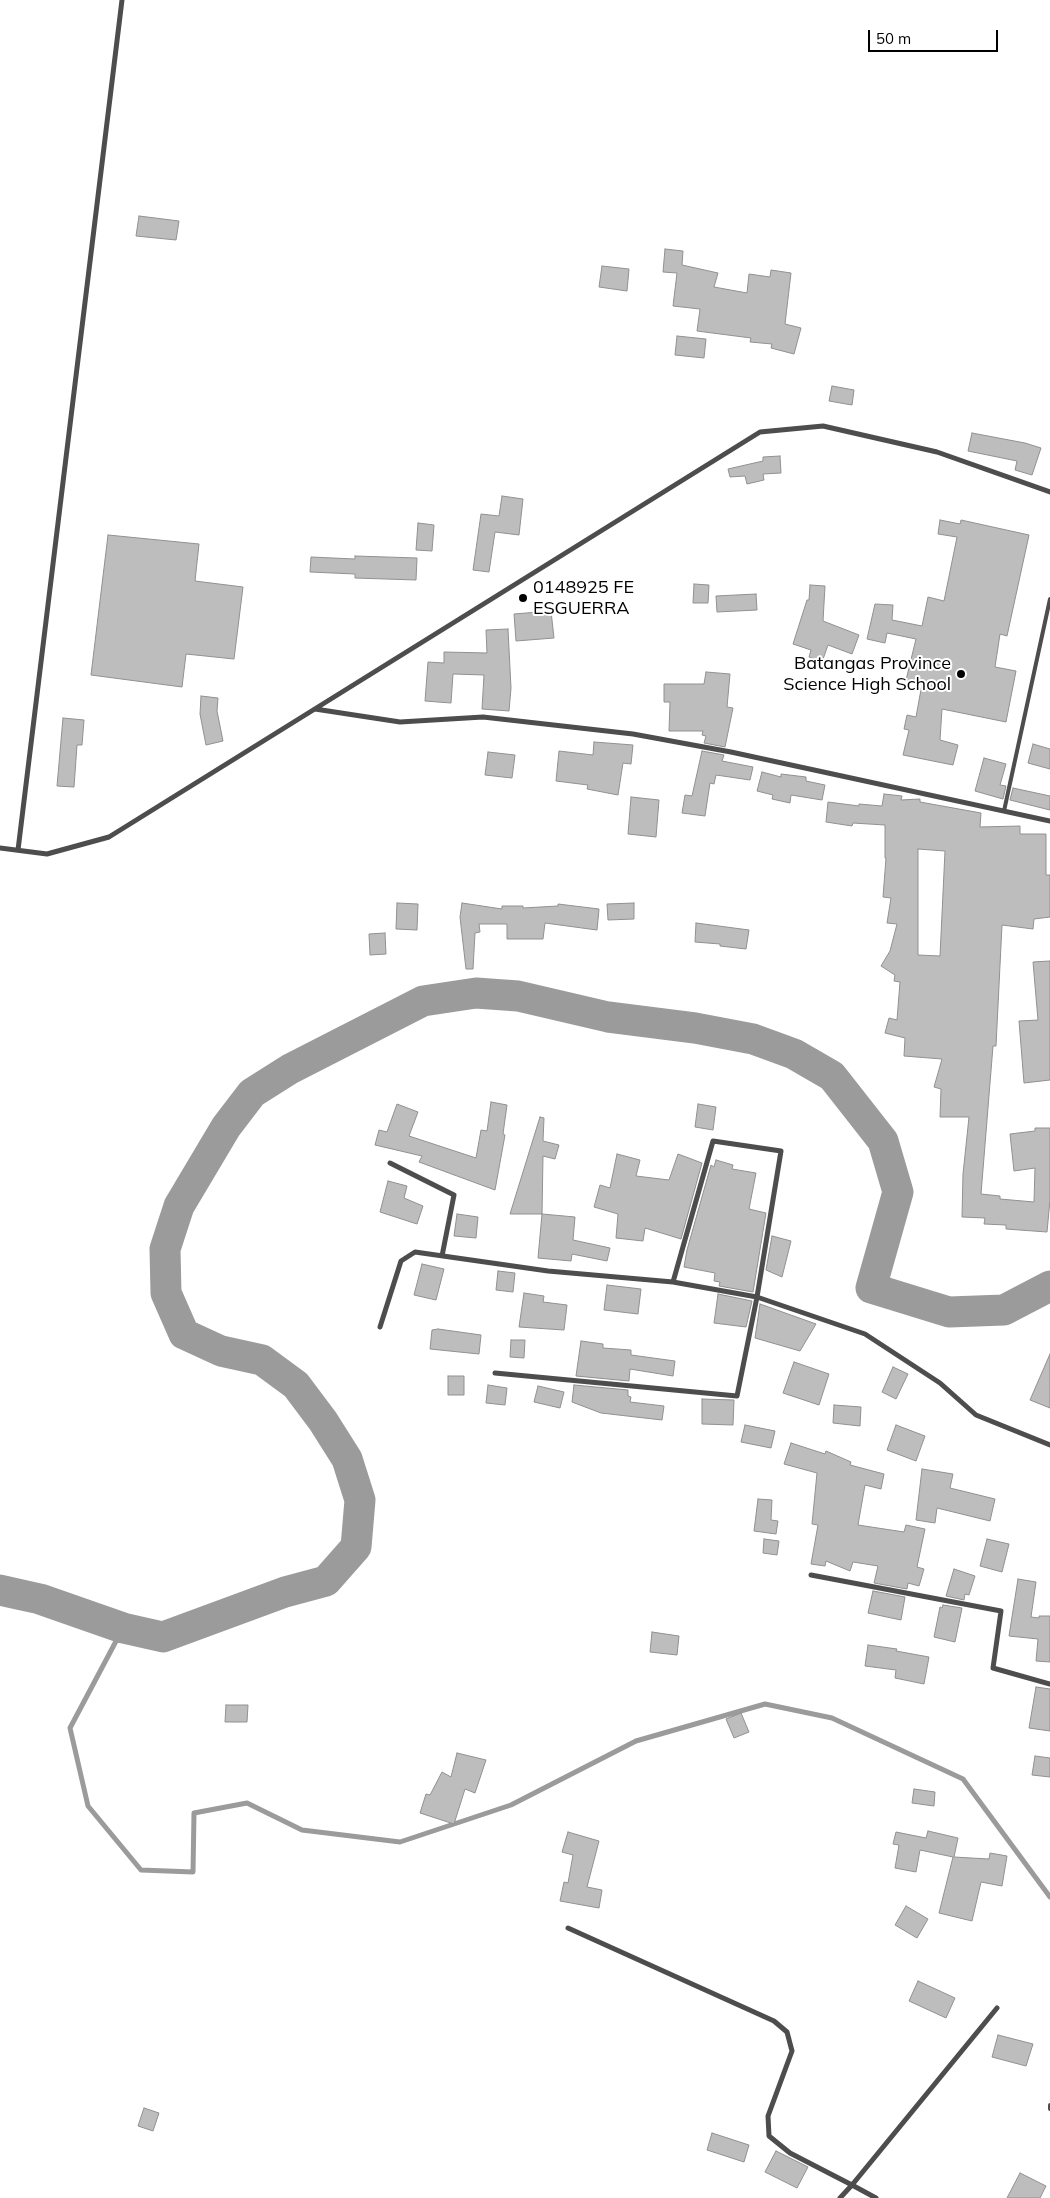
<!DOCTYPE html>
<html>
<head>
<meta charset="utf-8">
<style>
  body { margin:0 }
  #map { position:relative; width:1050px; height:2198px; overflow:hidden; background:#fff; font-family:Mulish,sans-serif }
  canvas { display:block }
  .scale { position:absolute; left:868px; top:30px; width:130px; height:22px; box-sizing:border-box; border:2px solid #000; border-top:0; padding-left:6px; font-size:15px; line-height:18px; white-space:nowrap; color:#000; -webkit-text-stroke:4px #fff; paint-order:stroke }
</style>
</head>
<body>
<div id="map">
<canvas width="1050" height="2198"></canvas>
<div class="scale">50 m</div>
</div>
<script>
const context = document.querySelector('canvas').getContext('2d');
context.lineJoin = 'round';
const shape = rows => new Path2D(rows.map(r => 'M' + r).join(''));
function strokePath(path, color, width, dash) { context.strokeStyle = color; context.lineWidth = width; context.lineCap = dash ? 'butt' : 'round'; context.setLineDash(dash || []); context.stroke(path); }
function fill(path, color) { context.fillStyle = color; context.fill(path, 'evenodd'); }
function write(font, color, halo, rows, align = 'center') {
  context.font = font + ' Mulish,sans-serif'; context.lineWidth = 4; context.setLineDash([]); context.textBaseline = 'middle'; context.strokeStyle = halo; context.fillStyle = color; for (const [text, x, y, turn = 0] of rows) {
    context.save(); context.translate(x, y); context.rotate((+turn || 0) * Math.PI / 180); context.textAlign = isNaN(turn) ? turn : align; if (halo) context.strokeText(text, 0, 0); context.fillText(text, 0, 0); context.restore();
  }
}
strokePath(shape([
  [123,1628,70,1728,88,1806,141,1870,193,1872,194,1813,247,1803,302,1830,400,1842,511,1805,636,1741,765,1704,832,1718,963,1779,1050,1897]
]), '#9b9b9b', 5);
strokePath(shape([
  [0,1590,40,1599,123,1628,163,1637,285,1592,326,1581,356,1547,360,1500,347,1459,323,1421,296,1385,262,1360,221,1351,184,1334,166,1293,165,1249,179,1206,226,1127,252,1093,290,1069,423,1001,476,993,518,996,608,1017,695,1028,753,1039,794,1054,832,1076,883,1141,898,1192,871,1288,949,1312,1004,1310,1050,1286]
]), '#9b9b9b', 31);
const building = shape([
  [139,216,179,221,176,240,136,236,139,216],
  [665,249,683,251,682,265,718,273,714,287,747,293,749,274,770,277,771,270,791,273,785,324,801,328,794,354,771,348,772,344,750,342,751,338,697,331,700,309,673,306,677,273,663,272,665,249],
  [602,266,629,269,627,291,599,287,602,266],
  [677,336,706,339,704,358,675,355,677,336],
  [832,386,854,390,852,405,829,401,832,386],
  [972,433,1025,443,1041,448,1032,475,1015,470,1017,461,968,451,972,433],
  [780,456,781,473,763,474,764,480,747,484,745,476,730,477,728,469,763,461,763,457,780,456],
  [502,496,523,499,519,535,495,532,489,572,473,570,481,514,499,516,502,496],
  [940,520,960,524,961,520,1029,535,1007,636,1000,634,995,667,1016,671,1006,722,942,709,940,740,958,745,953,765,903,755,909,730,904,729,907,715,916,717,922,684,906,680,916,639,887,633,885,643,867,639,875,604,893,605,892,620,922,626,928,597,944,601,957,537,938,534,940,520],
  [418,523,434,525,432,551,416,550,418,523],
  [108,535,199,544,195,581,243,587,234,659,186,654,182,687,91,675,108,535],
  [355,556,417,558,416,580,355,578,355,574,310,572,311,557,355,559,355,556],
  [694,584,709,585,708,603,693,603,694,584],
  [810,585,825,586,823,621,859,635,852,654,828,645,822,662,809,657,811,650,793,644,807,600,809,600,810,585],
  [756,594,757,610,717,612,716,596,756,594],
  [551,611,554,638,516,641,514,614,551,611],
  [508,629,511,688,509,711,482,709,484,675,453,674,451,703,425,701,428,662,444,663,444,652,487,653,486,630,508,629],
  [706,672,730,674,727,707,733,708,725,747,704,743,706,736,702,735,703,731,669,731,670,702,664,702,664,684,704,684,706,672],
  [201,696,218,698,217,711,223,741,206,745,200,714,201,696],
  [63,718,84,720,82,745,77,745,74,787,57,786,63,718],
  [594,742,633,745,631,764,623,763,618,795,587,789,588,785,556,781,559,751,593,755,594,742],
  [1033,744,1050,749,1050,769,1028,763,1033,744],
  [702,751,724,755,722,761,753,767,750,780,716,775,714,784,710,783,705,816,682,813,685,795,692,796,702,751],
  [488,752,515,755,512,778,485,775,488,752],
  [984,758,1006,764,1000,785,1006,786,1003,799,975,791,984,758],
  [762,772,781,777,781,774,806,777,806,781,825,785,822,800,791,795,790,803,772,799,773,795,757,791,762,772],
  [1013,788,1050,796,1050,810,1010,800,1013,788],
  [884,794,902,796,901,800,920,799,920,802,981,813,980,827,1020,826,1020,834,1046,834,1046,875,1050,875,1050,917,1034,919,1033,929,1002,925,996,1046,993,1046,981,1194,1000,1196,1000,1199,1034,1202,1035,1168,1014,1171,1010,1134,1035,1131,1035,1128,1050,1128,1050,1200,1047,1232,1006,1229,1006,1225,984,1224,985,1218,962,1217,963,1174,969,1117,940,1117,941,1089,934,1087,942,1059,904,1056,905,1038,885,1033,889,1018,897,1020,900,982,894,981,895,975,881,966,890,951,897,924,887,923,891,898,883,897,886,858,885,858,885,825,853,823,852,826,826,822,828,802,859,806,859,804,882,806,884,794],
  [918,849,945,851,940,956,918,955,918,849],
  [631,797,659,800,656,837,628,834,631,797],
  [397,903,418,904,417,930,396,929,397,903],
  [462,903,502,909,502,906,523,906,523,908,558,906,558,904,599,909,597,930,545,923,543,939,507,939,507,924,479,924,480,932,475,933,473,969,466,969,460,917,462,903],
  [634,903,634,919,608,920,607,904,634,903],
  [696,923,749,930,746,949,720,946,720,944,695,942,696,923],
  [385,933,386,954,370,955,369,934,385,933],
  [1050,961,1050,1080,1024,1083,1019,1021,1038,1020,1033,962,1050,961],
  [491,1102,507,1105,503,1134,505,1135,495,1190,419,1162,422,1156,375,1145,379,1130,387,1132,397,1104,418,1112,409,1136,476,1158,481,1130,487,1131,491,1102],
  [698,1104,716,1107,713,1130,695,1127,698,1104],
  [540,1117,544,1118,543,1141,559,1145,555,1159,543,1156,542,1214,510,1214,540,1117],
  [617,1154,640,1160,636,1176,669,1180,678,1154,702,1163,681,1239,645,1228,643,1241,616,1238,618,1214,594,1207,600,1185,610,1188,617,1154],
  [716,1160,733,1165,732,1169,756,1173,749,1209,766,1213,753,1292,719,1286,720,1282,714,1281,715,1273,684,1267,687,1250,711,1165,714,1167,716,1160],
  [388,1181,407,1186,404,1198,423,1206,417,1224,380,1212,388,1181],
  [457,1214,478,1217,476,1238,454,1236,457,1214],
  [542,1214,575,1217,573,1240,610,1248,607,1261,572,1254,571,1261,538,1258,542,1214],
  [772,1236,791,1241,782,1277,766,1270,772,1236],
  [422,1264,444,1269,436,1300,414,1295,422,1264],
  [498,1271,515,1273,513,1292,496,1290,498,1271],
  [607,1285,641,1289,638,1314,604,1310,607,1285],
  [524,1293,544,1296,543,1302,567,1305,564,1330,519,1327,524,1293],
  [718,1294,752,1301,746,1327,714,1323,718,1294],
  [760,1304,816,1324,800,1351,755,1338,760,1304],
  [438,1329,481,1335,479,1354,430,1349,432,1330,438,1329],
  [511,1340,525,1340,524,1358,510,1357,511,1340],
  [581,1341,603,1344,603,1348,631,1350,631,1355,675,1361,673,1376,630,1369,629,1381,576,1376,581,1341],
  [1050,1354,1050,1408,1030,1400,1050,1354],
  [794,1362,829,1374,819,1405,783,1393,794,1362],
  [893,1367,908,1374,896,1399,882,1392,893,1367],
  [448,1376,464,1376,464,1395,448,1395,448,1376],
  [488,1385,507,1388,505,1405,486,1403,488,1385],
  [574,1385,628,1390,628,1396,631,1397,630,1402,664,1406,662,1420,601,1413,572,1402,574,1385],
  [538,1386,564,1392,560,1408,534,1402,538,1386],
  [702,1399,734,1400,733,1425,702,1424,702,1399],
  [834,1405,861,1407,860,1426,833,1423,834,1405],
  [745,1425,775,1431,771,1448,741,1442,745,1425],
  [896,1425,925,1436,916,1461,887,1450,896,1425],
  [791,1443,825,1454,826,1451,851,1462,850,1465,884,1474,881,1489,865,1485,858,1525,904,1532,906,1525,925,1529,917,1567,924,1569,919,1586,908,1583,907,1589,874,1583,878,1566,853,1562,850,1571,826,1561,825,1566,811,1564,818,1525,812,1524,817,1473,784,1464,791,1443],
  [922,1469,953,1474,950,1488,995,1499,990,1521,937,1508,935,1523,916,1520,922,1469],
  [758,1499,772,1500,771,1520,778,1521,776,1534,754,1531,758,1499],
  [764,1539,779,1541,777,1555,763,1553,764,1539],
  [987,1539,1009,1544,1002,1572,980,1566,987,1539],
  [954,1569,975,1576,969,1595,965,1594,964,1600,946,1596,954,1569],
  [1018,1579,1036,1582,1031,1617,1039,1618,1039,1616,1050,1616,1050,1662,1036,1661,1038,1639,1009,1636,1018,1579],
  [873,1591,905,1597,901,1620,868,1613,873,1591],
  [943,1605,962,1608,955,1642,934,1637,940,1607,942,1608,943,1605],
  [652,1632,679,1636,677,1655,650,1652,652,1632],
  [868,1645,897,1649,896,1651,929,1657,924,1684,895,1678,896,1670,865,1666,868,1645],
  [1036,1687,1050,1689,1050,1731,1029,1728,1036,1687],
  [226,1705,248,1705,247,1722,225,1722,226,1705],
  [741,1713,749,1732,734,1738,726,1719,741,1713],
  [457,1753,486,1760,475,1793,465,1789,454,1824,420,1813,426,1794,430,1795,442,1772,451,1777,457,1753],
  [1035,1756,1050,1758,1050,1777,1032,1775,1035,1756],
  [914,1789,935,1792,934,1806,912,1803,914,1789],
  [928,1831,958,1838,954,1857,989,1859,990,1853,1007,1856,1002,1886,981,1882,972,1921,939,1913,953,1857,920,1850,916,1872,895,1868,899,1845,893,1844,896,1832,926,1838,928,1831],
  [568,1832,599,1841,587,1887,602,1890,599,1908,560,1901,564,1882,568,1883,573,1855,562,1852,568,1832],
  [906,1906,928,1919,917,1938,895,1925,906,1906],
  [918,1981,955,1998,946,2018,909,2001,918,1981],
  [998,2035,1033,2044,1026,2066,992,2057,998,2035],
  [144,2108,159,2113,153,2131,138,2126,144,2108],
  [712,2133,749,2145,744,2162,707,2150,712,2133],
  [776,2151,808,2167,797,2188,765,2172,776,2151],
  [1020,2173,1046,2186,1040,2198,1007,2198,1020,2173]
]);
fill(building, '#bdbdbd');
strokePath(building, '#919191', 1);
strokePath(shape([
  [1004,811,1050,599],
  [1050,2105,1050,2109]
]), '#4d4d4d', 4);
strokePath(shape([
  [315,709,400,722,483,717,633,734,731,752,1050,821],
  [0,848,47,854,109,837,760,432,823,426,937,452,1050,492],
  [18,850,122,0],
  [390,1163,454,1195,442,1256],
  [380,1327,401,1261,415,1252,548,1271,673,1282,757,1297,865,1334,940,1383,976,1415,1050,1445],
  [495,1373,737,1396,757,1297,781,1151,713,1141,673,1282],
  [811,1575,1001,1611,993,1668,1050,1684],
  [568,1928,774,2021,787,2032,792,2051,768,2116,769,2136,790,2153,852,2185,840,2198],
  [876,2198,852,2185,997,2008]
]), '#4d4d4d', 5);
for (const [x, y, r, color] of [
  [523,598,5,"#000"],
  [961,674,5,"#000"]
]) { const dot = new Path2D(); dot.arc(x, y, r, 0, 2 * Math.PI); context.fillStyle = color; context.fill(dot); strokePath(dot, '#fff', 2); }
write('18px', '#000', '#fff', [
  ["0148925 FE",533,588],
  ["ESGUERRA",533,609],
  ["Batangas Province",951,664,"right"],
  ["Science High School",951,685,"right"]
], 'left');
</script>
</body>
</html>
